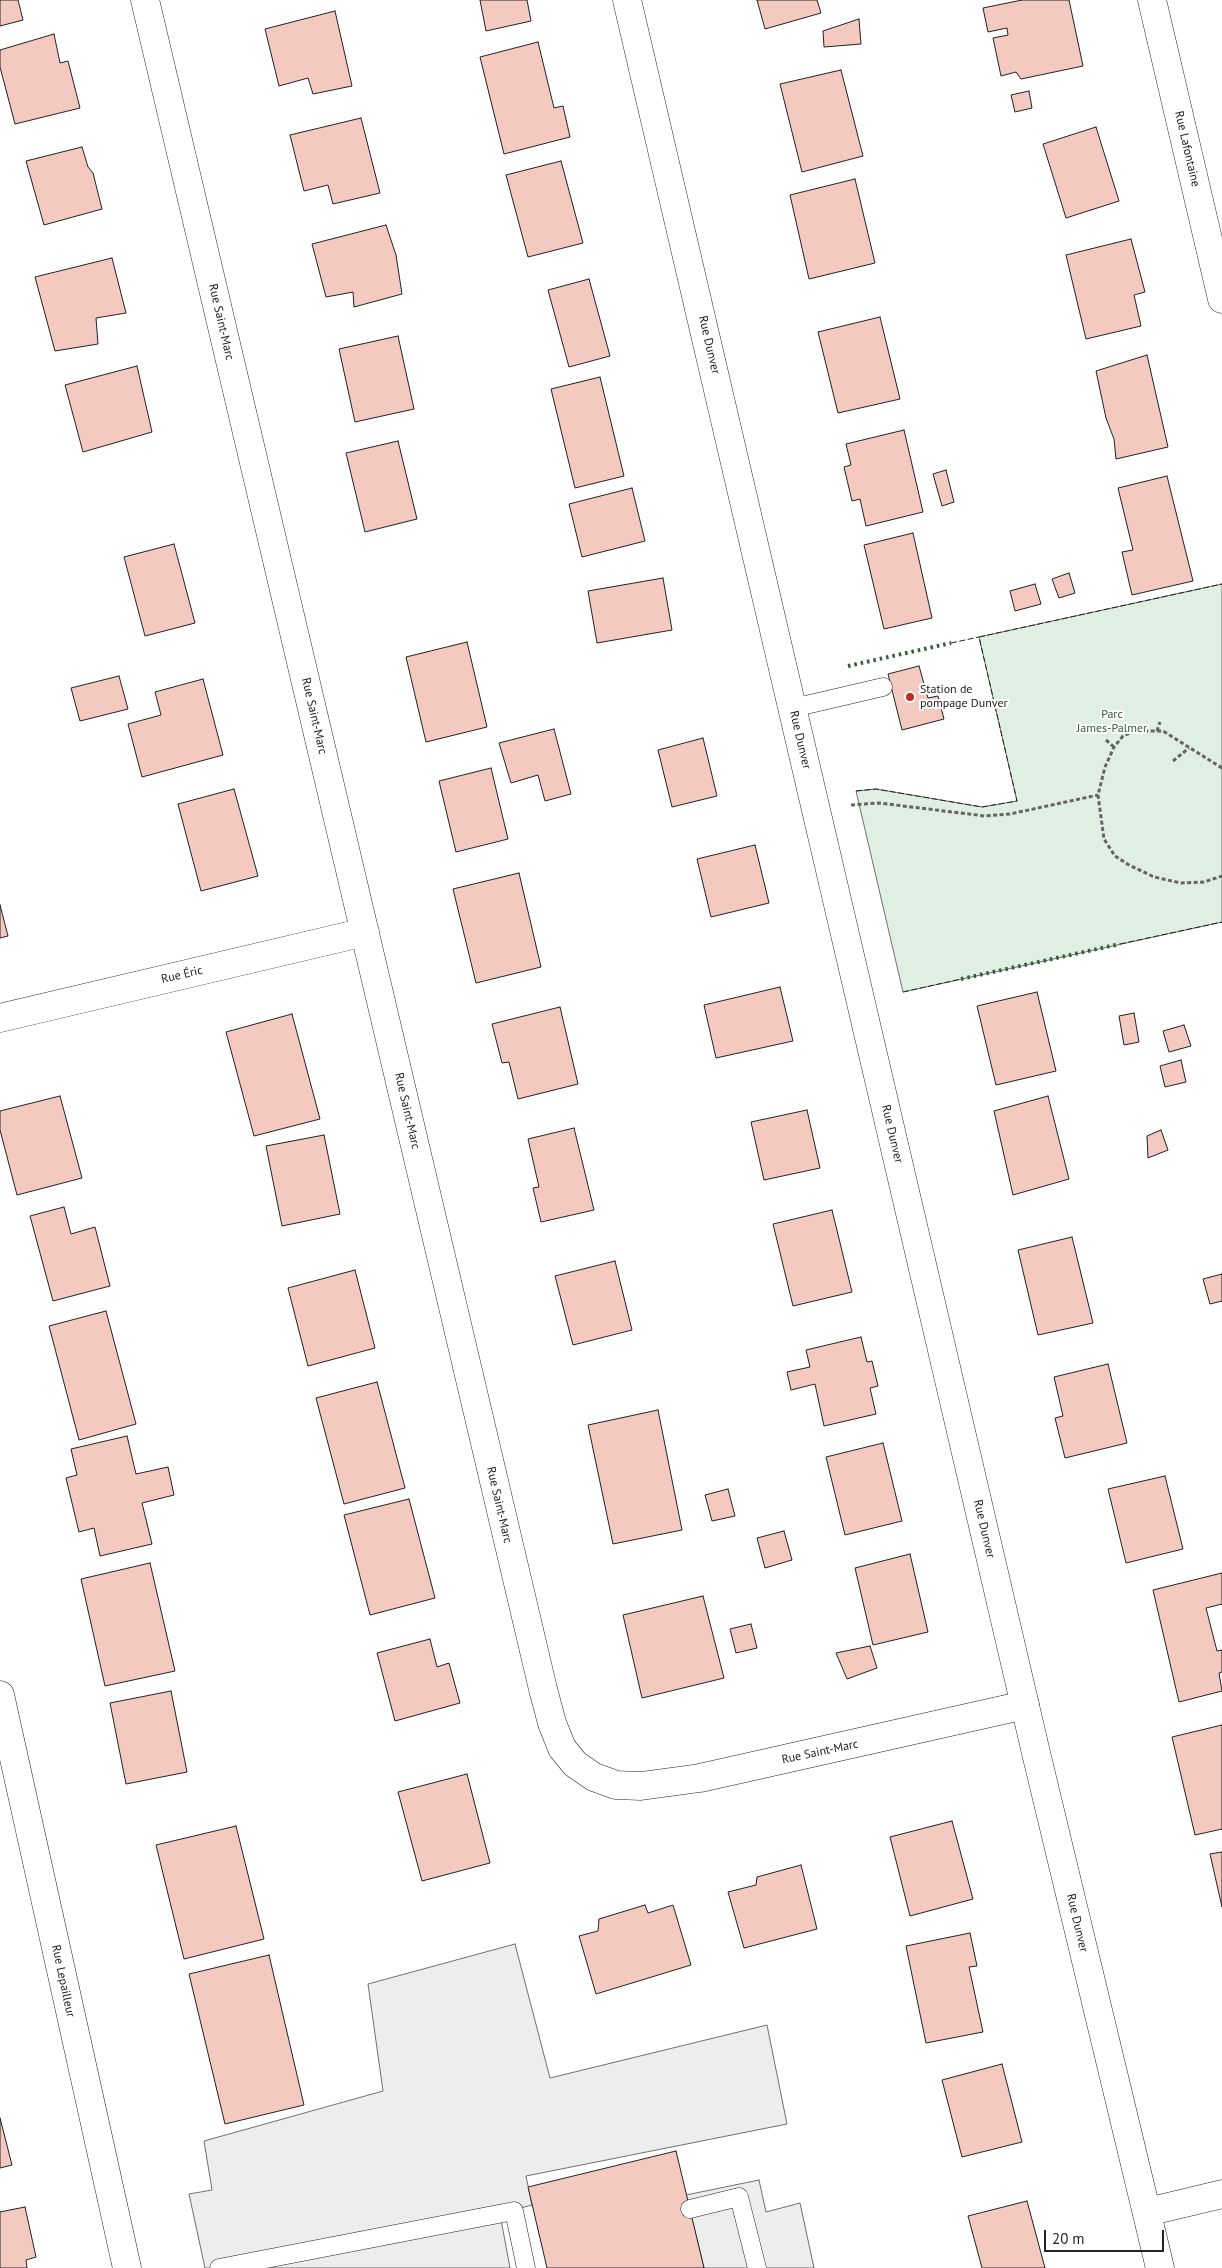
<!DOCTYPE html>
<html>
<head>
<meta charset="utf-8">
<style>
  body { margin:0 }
  #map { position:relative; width:1222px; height:2268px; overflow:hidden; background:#fff; font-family:"PT Sans",sans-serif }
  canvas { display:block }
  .scale { position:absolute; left:1044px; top:2230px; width:120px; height:22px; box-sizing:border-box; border:2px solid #222; border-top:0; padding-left:6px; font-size:15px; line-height:18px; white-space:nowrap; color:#222; -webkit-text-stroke:4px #fff; paint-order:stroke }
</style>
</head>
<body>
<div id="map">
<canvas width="1222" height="2268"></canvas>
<div class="scale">20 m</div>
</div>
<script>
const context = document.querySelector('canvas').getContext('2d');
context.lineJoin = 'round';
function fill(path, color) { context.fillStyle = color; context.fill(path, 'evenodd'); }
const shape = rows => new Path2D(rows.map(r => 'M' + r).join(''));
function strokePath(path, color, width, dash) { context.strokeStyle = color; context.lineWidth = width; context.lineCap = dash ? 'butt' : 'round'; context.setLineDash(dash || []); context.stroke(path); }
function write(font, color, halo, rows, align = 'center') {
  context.font = font + ' "PT Sans",sans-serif'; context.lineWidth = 4; context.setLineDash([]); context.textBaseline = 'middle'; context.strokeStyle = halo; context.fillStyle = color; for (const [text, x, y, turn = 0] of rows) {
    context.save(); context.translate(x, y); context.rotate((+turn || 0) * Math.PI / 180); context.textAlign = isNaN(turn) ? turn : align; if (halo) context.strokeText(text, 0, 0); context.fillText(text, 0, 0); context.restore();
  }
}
const green = shape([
  [1222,584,1222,922,903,992,856,791,876,789,982,807,1017,801,979,637,1222,584]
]);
fill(green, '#e0efe3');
strokePath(green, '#6f6f6f', 1);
const parking = shape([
  [515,1944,550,2078,767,2025,787,2124,526,2176,532,2205,500,2214,510,2268,205,2268,189,2194,212,2190,204,2141,383,2091,368,1984,515,1944],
  [759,2180,766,2212,800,2203,814,2268,704,2268,686,2195,759,2180]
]);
fill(parking, '#ededed');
strokePath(parking, '#6f6f6f', 1);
const building = shape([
  [0,0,18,0,23,20,0,26,0,0],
  [480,0,527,0,531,21,486,31,480,0],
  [757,0,817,0,821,13,765,29,757,0],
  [1022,0,1069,0,1083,66,1021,79,1016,72,1001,76,993,38,1008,35,1007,28,988,32,983,8,1022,0],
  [335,11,352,86,313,94,308,78,279,86,265,29,335,11],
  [859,19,861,44,824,47,823,31,859,19],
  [54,34,60,63,68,61,80,108,15,124,0,67,0,50,54,34],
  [538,42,554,108,563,106,570,137,504,154,480,57,538,42],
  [841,70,863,156,802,172,780,84,841,70],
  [1029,91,1032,108,1015,112,1011,95,1029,91],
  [361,118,380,193,333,204,328,185,304,191,290,135,361,118],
  [1096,127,1119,201,1066,218,1043,144,1096,127],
  [82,147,88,167,93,173,102,209,44,225,26,161,82,147],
  [561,161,583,243,528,257,506,175,561,161],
  [855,179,875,263,809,279,790,195,855,179],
  [386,225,396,255,402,294,354,307,353,292,326,297,312,244,386,225],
  [1131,239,1145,292,1134,295,1141,326,1086,339,1066,255,1131,239],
  [112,258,126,313,96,318,98,344,55,351,35,277,112,258],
  [589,279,610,356,569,367,548,290,589,279],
  [880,317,900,399,838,413,818,332,880,317],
  [398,336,414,409,355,422,339,349,398,336],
  [1147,355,1168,447,1116,459,1114,439,1106,418,1096,371,1147,355],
  [137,366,152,432,83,452,65,385,137,366],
  [600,377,624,476,575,488,551,389,600,377],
  [904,430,923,512,866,526,860,499,852,501,844,467,851,465,846,444,904,430],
  [398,441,417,519,365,532,346,453,398,441],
  [946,470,954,502,942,506,933,474,946,470],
  [1167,476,1193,581,1132,595,1122,552,1133,550,1118,488,1167,476],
  [632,488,645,541,582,557,569,504,632,488],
  [913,533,932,618,884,629,864,545,913,533],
  [174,544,195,623,145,636,124,557,174,544],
  [1069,573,1075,593,1059,598,1052,579,1069,573],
  [663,578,672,630,597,643,588,591,663,578],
  [1035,584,1041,604,1015,611,1010,591,1035,584],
  [467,642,487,727,426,742,406,657,467,642],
  [919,666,928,698,938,696,944,719,902,730,888,674,919,666],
  [119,676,128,709,80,721,71,688,119,676],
  [203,679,223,755,142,777,128,724,161,715,155,692,203,679],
  [554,729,571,794,545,801,538,775,511,783,499,743,554,729],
  [703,738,717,796,672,807,658,750,703,738],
  [491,768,508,839,456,852,439,781,491,768],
  [234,789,258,876,201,891,178,804,234,789],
  [755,845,769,903,711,917,697,859,755,845],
  [519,873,541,967,476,983,453,889,519,873],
  [0,905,8,936,0,938,0,905],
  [780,987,793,1041,716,1058,704,1005,780,987],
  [1037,992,1056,1071,996,1085,977,1006,1037,992],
  [560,1007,578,1084,518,1099,509,1062,502,1063,492,1024,560,1007],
  [1134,1013,1139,1042,1124,1045,1119,1016,1134,1013],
  [292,1014,320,1119,254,1136,226,1032,292,1014],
  [1184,1025,1191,1046,1169,1052,1163,1031,1184,1025],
  [1181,1060,1186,1082,1165,1087,1160,1066,1181,1060],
  [60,1096,82,1178,17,1195,0,1130,0,1111,60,1096],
  [1048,1096,1069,1179,1013,1195,994,1111,1048,1096],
  [807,1110,820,1168,764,1180,751,1122,807,1110],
  [574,1128,594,1210,541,1222,533,1188,539,1187,528,1139,574,1128],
  [1161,1130,1168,1150,1148,1158,1147,1136,1161,1130],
  [324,1135,340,1214,282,1226,266,1146,324,1135],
  [64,1207,71,1234,95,1227,110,1286,53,1301,30,1216,64,1207],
  [832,1210,852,1292,793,1306,773,1224,832,1210],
  [1072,1237,1093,1323,1038,1335,1018,1250,1072,1237],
  [615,1261,632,1330,573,1345,555,1276,615,1261],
  [355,1270,375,1348,308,1366,288,1288,355,1270],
  [1222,1274,1222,1301,1210,1304,1203,1279,1222,1274],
  [106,1311,136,1424,79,1440,49,1326,106,1311],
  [861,1337,867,1362,872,1361,878,1386,870,1388,876,1414,824,1426,815,1384,791,1390,787,1372,810,1367,806,1350,861,1337],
  [1108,1364,1127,1443,1065,1458,1055,1418,1063,1416,1054,1377,1108,1364],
  [377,1382,405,1488,344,1504,316,1398,377,1382],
  [658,1410,682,1530,613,1544,588,1425,658,1410],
  [127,1436,136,1474,168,1467,174,1495,142,1503,152,1544,100,1556,94,1528,79,1532,66,1478,77,1475,71,1449,127,1436],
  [883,1443,902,1521,845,1535,826,1457,883,1443],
  [1165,1476,1183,1549,1126,1563,1108,1489,1165,1476],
  [728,1489,735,1516,712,1521,705,1495,728,1489],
  [409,1499,435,1598,370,1615,344,1515,409,1499],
  [784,1531,792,1560,765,1568,757,1538,784,1531],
  [910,1554,928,1632,873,1645,855,1568,910,1554],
  [150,1563,175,1671,105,1686,81,1579,150,1563],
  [1222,1573,1222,1604,1206,1608,1217,1651,1222,1650,1222,1672,1219,1673,1222,1691,1179,1702,1153,1590,1222,1573],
  [703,1596,724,1678,642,1698,623,1615,703,1596],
  [751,1624,757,1648,736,1653,730,1629,751,1624],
  [430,1639,437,1667,449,1663,460,1703,395,1721,377,1653,430,1639],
  [870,1646,877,1668,847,1679,836,1653,870,1646],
  [171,1691,187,1772,126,1784,110,1703,171,1691],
  [1222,1725,1222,1829,1195,1835,1172,1737,1222,1725],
  [467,1774,490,1863,422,1881,398,1792,467,1774],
  [952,1821,973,1899,910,1916,890,1837,952,1821],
  [236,1826,264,1939,184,1959,156,1845,236,1826],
  [1222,1852,1222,1907,1210,1854,1222,1852],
  [801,1865,817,1929,744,1948,728,1892,756,1885,757,1877,801,1865],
  [645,1905,648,1913,673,1905,691,1965,596,1994,579,1936,598,1931,599,1919,645,1905],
  [970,1933,977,1966,969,1967,983,2032,926,2043,906,1946,970,1933],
  [269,1955,304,2105,225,2124,189,1974,269,1955],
  [1002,2064,1022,2142,962,2157,942,2080,1002,2064],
  [0,2118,12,2165,0,2168,0,2118],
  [676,2151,704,2268,547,2268,528,2187,676,2151],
  [1027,2201,1045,2268,982,2268,968,2216,1027,2201],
  [25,2207,36,2257,26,2260,27,2268,0,2268,0,2212,25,2207]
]);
fill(building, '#f3c9c0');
strokePath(building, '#222', 1);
const lane = shape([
  [793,708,883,687],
  [690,2209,739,2197,757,2268],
  [219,2268,514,2211,526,2268]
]);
const street = shape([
  [145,0,543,1689,552,1723,562,1748,575,1764,594,1777,616,1785,641,1786,700,1778,1025,1705],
  [1152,0,1222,299],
  [0,1018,365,932],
  [0,1695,127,2268],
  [1147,2212,1222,2194]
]);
const secondary = shape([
  [627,0,1037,1757,1160,2268]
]);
strokePath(lane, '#222', 19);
strokePath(street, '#222', 29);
strokePath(secondary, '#222', 29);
strokePath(shape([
  [1157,731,1160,722],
  [1106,740,1114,747],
  [1173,761,1189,748],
  [1222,768,1163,731,1135,731,1123,736,1114,747,1105,767,1098,795,1104,839,1115,856,1129,865,1154,877,1181,883,1204,882,1222,876],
  [851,805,879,803,985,816,1010,814,1098,795]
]), '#646464', 3, [4, 2.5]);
strokePath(lane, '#fff', 18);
strokePath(street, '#fff', 28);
strokePath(secondary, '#fff', 28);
strokePath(shape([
  [848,666,951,643],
  [961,979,1120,944]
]), '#2f5e38', 4, [2.5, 4]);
strokePath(shape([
  [951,643,979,637],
  [856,791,876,789,982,807,1017,801,979,637,1222,584],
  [1120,944,1222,922],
  [903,992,961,979]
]), '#222', 1, [6, 2.5]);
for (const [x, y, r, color] of [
  [910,697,5,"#c62828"]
]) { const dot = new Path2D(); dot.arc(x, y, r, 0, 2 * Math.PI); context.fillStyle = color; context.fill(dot); strokePath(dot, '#fff', 2); }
write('12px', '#222', '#fff', [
  ["Rue Lafontaine",1187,149,77],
  ["Rue Saint-Marc",221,322,77],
  ["Rue Dunver",709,345,77],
  ["Rue Saint-Marc",314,716,77],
  ["Rue Dunver",800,740,77],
  ["Rue Éric",182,975,-13],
  ["Rue Saint-Marc",407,1111,77],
  ["Rue Dunver",892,1134,77],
  ["Rue Saint-Marc",499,1505,77],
  ["Rue Dunver",984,1529,77],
  ["Rue Saint-Marc",820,1752,-12],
  ["Rue Dunver",1077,1923,77],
  ["Rue Lepailleur",63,1981,78]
]);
write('12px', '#222', '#fff', [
  ["Station de",920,690],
  ["pompage Dunver",920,704]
], 'left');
write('12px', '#2f5e38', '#fff', [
  ["Parc",1112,715],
  ["James-Palmer",1112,729]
]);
</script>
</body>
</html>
